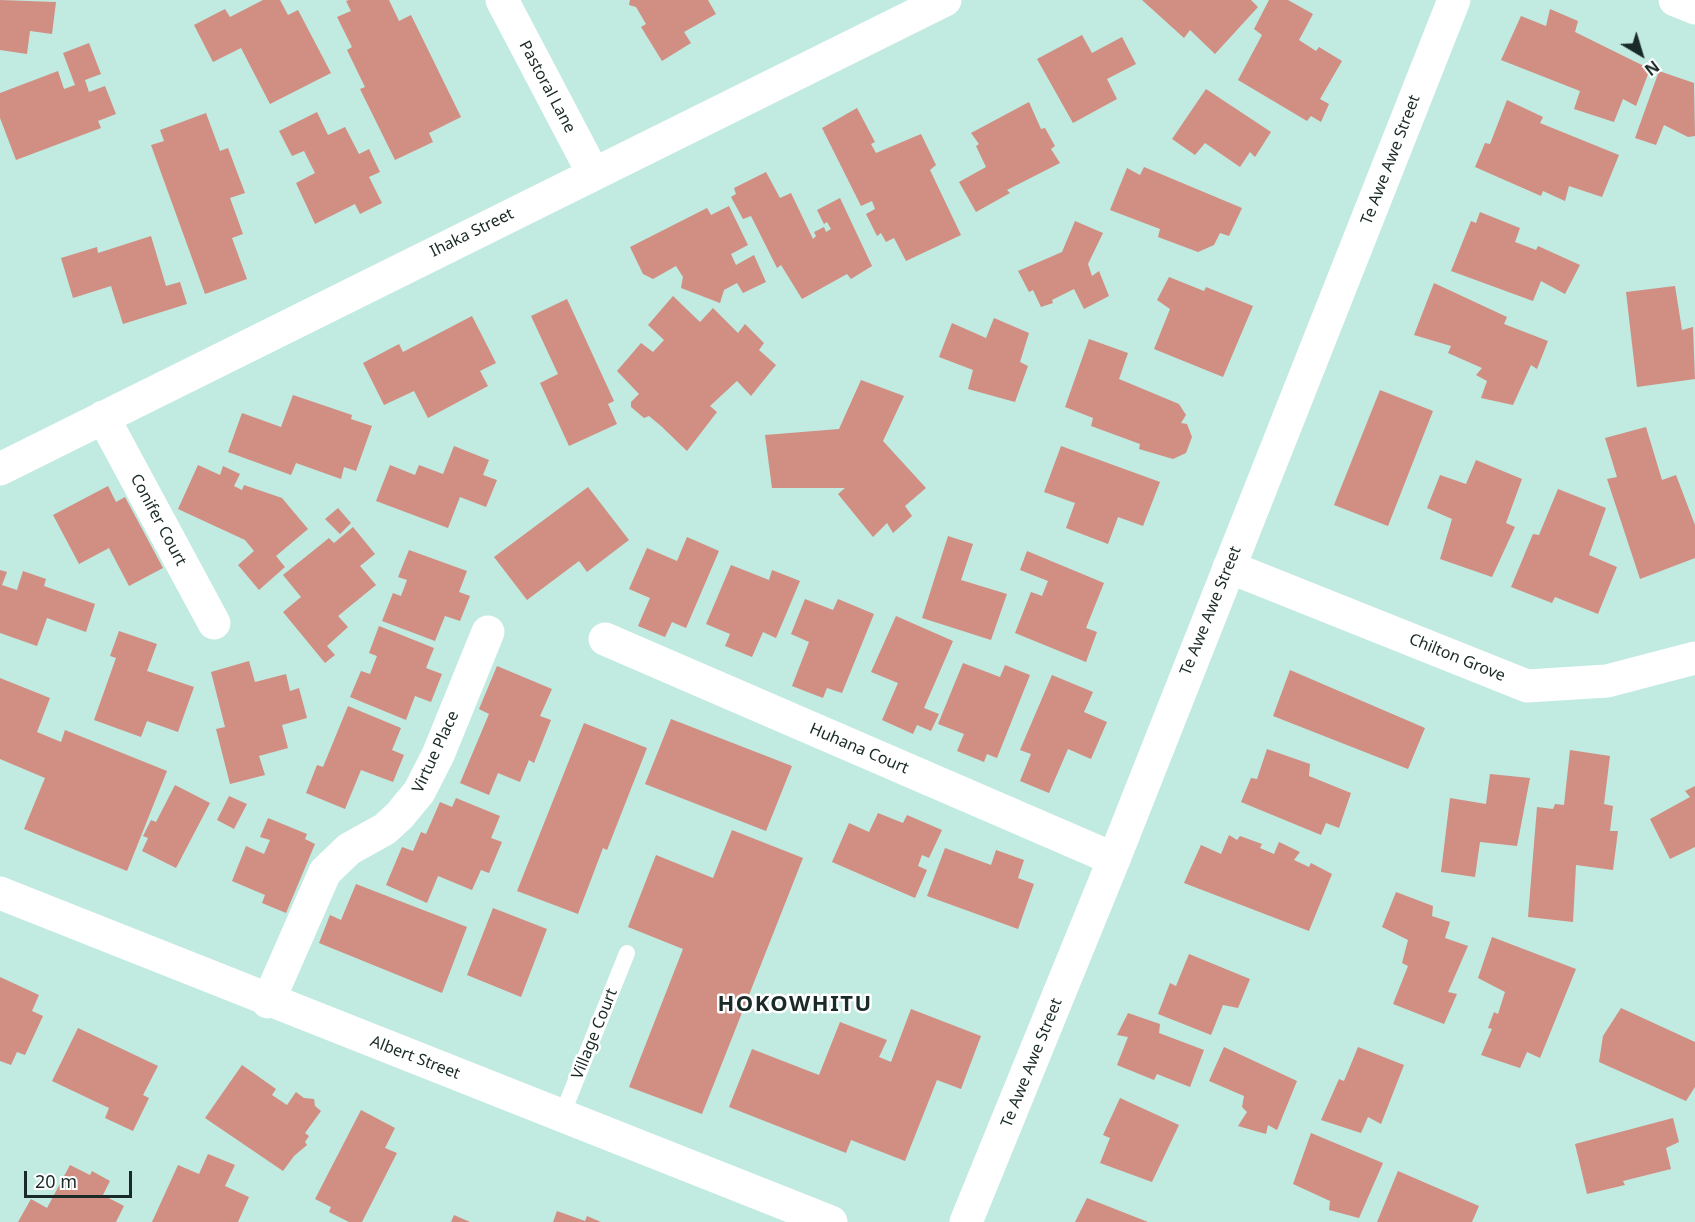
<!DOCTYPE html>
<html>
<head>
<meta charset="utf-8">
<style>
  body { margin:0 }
  #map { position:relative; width:1695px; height:1222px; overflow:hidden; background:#c1eae0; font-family:"Noto Sans",sans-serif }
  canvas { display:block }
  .north { position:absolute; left:1611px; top:24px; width:60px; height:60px; -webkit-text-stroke:4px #fff; paint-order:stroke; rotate:142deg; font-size:16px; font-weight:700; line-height:24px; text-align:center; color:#1a2a27 }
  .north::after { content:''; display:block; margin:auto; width:21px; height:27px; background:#1a2a27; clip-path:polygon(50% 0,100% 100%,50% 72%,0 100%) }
  .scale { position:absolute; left:24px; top:1171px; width:108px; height:27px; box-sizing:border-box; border:3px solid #1a2a27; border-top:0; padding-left:8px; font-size:18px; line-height:21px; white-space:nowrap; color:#1a2a27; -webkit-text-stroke:4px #fff; paint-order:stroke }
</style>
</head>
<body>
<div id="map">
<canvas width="1695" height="1222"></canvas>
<div class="north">N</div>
<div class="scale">20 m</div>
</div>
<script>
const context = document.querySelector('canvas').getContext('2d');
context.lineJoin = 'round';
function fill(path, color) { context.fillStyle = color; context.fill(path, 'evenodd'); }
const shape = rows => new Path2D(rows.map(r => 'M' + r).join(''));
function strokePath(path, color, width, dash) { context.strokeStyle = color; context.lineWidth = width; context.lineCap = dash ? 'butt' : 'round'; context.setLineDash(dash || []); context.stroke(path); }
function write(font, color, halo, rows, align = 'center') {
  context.font = font + ' "Noto Sans",sans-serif'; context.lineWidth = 5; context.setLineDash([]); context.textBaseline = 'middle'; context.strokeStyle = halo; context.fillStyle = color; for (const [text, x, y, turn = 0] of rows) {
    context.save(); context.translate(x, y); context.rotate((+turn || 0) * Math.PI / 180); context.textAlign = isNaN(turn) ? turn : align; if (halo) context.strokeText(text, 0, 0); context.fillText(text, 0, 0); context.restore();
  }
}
fill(shape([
  [0,0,56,2,52,34,30,31,27,54,0,50],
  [263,0,280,0,288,15,298,10,331,73,270,104,241,48,213,62,194,25,225,9,230,17],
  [349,0,389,0,399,21,411,15,461,117,429,133,433,142,395,160,360,89,365,87,347,50,352,47,337,17,351,11,346,1],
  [630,0,708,0,716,14,684,32,691,43,662,61,641,27,646,24,636,7,629,5],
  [1142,0,1251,0,1258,7,1215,54,1190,30,1184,38],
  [1269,0,1288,0,1313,14,1299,40,1316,51,1319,47,1342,61,1320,99,1329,104,1321,122,1311,116,1307,121,1238,80,1262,35,1254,29],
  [1550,9,1578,21,1575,32,1650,69,1636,106,1623,99,1614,122,1574,109,1580,91,1501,60,1521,16,1546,26],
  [1082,35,1092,53,1122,37,1136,64,1107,79,1117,99,1073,123,1037,59],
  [89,43,101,74,85,80,89,92,105,86,116,114,98,121,101,128,16,160,0,118,0,93,58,71,64,89,75,85,63,53],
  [1659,71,1694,83,1695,136,1688,137,1664,125,1656,145,1635,138],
  [1206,89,1271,132,1255,157,1250,152,1240,167,1205,143,1195,155,1172,139],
  [1507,100,1543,117,1540,123,1619,155,1602,197,1569,186,1565,201,1543,191,1541,196,1475,167,1485,143,1490,144],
  [1029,102,1041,129,1045,128,1055,146,1051,149,1060,163,1007,190,1010,193,976,212,959,182,986,167,976,146,979,144,971,133],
  [857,108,875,142,871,144,876,153,921,134,936,165,930,170,961,235,906,261,894,238,886,242,881,233,877,236,866,214,875,209,872,201,861,206,822,128],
  [317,112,328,135,345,127,359,154,369,149,380,172,369,177,382,203,360,214,355,204,315,224,296,183,315,173,304,151,292,156,279,131],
  [206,113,220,151,228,148,245,193,230,198,243,234,232,238,247,279,205,294,151,145,164,141,160,130],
  [1144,167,1242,208,1229,236,1220,233,1214,245,1198,252,1158,237,1160,229,1110,210,1127,168,1140,175],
  [766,172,780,198,791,193,813,239,816,236,814,232,824,227,826,232,831,229,827,222,824,224,817,210,840,198,872,266,851,279,847,274,802,299,781,265,777,268,751,216,743,219,731,197,736,194,734,188],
  [729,206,748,245,731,254,736,265,754,255,766,282,743,293,737,283,724,290,720,303,681,288,683,277,676,266,653,279,643,274,630,247,707,208,711,215],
  [1480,212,1520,228,1515,242,1536,250,1538,246,1580,265,1565,294,1541,281,1533,301,1451,271,1471,221,1476,223],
  [1075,221,1103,233,1088,264,1092,276,1099,271,1109,296,1084,309,1074,289,1052,300,1053,303,1041,307,1033,290,1029,292,1018,271,1062,252],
  [151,236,166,286,180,282,187,304,123,324,111,286,73,298,61,258,97,247,98,253],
  [1169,277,1204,291,1206,287,1253,306,1223,377,1154,349,1170,309,1157,300],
  [1434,283,1507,317,1504,324,1548,341,1537,369,1531,365,1513,405,1481,398,1487,381,1476,375,1482,368,1448,353,1451,346,1414,335],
  [1675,286,1682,330,1693,327,1695,379,1637,387,1626,292],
  [673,296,700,322,713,308,738,333,745,324,764,343,759,350,776,365,751,396,737,381,710,406,717,412,687,451,661,426,649,416,644,418,631,407,631,402,639,394,617,371,641,343,653,352,664,340,648,325],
  [567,299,614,401,608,404,617,424,569,446,540,383,558,374,531,316],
  [472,316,496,363,480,371,488,386,428,418,414,391,384,405,363,363,399,344,403,352],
  [994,318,1029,333,1020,362,1028,366,1015,402,968,389,973,370,939,357,952,323,986,338],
  [1089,339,1128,353,1119,379,1179,404,1186,415,1181,423,1187,424,1192,437,1186,453,1173,459,1139,449,1140,444,1091,426,1093,418,1065,407],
  [861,380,904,396,883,441,926,488,905,506,912,516,893,533,887,523,873,537,838,494,845,488,772,488,765,435,839,429],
  [1380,390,1433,411,1388,526,1334,505],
  [293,395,352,415,351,419,372,426,356,471,344,467,341,479,296,463,291,475,228,452,242,413,281,427],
  [1646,427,1662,480,1676,475,1695,525,1695,558,1640,579,1607,479,1617,477,1605,438],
  [454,446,489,460,483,475,497,480,486,507,460,497,448,528,376,501,390,465,415,475,419,465,443,474],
  [1061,446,1160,482,1143,526,1118,517,1108,544,1066,528,1075,503,1044,492],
  [1476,460,1522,479,1506,523,1515,527,1492,577,1440,559,1452,519,1427,508,1440,475,1466,484],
  [198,465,220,475,223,466,240,474,234,486,242,490,244,485,282,498,308,529,276,556,285,567,259,590,238,565,254,551,245,540,178,509],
  [108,486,116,502,125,497,163,568,129,586,109,548,79,564,53,515],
  [588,487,629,540,587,572,579,561,527,600,494,557],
  [1558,489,1606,508,1589,555,1617,567,1598,614,1555,597,1552,603,1511,587,1533,534,1539,535],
  [338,508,351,523,340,534,325,519],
  [353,527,375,554,360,566,376,585,338,616,348,627,327,646,335,655,325,663,283,612,301,597,283,575,329,538,334,543],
  [948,536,973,544,961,580,1007,594,991,640,922,618],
  [687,537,719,551,686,628,672,622,665,637,638,626,650,598,629,589,647,548,677,561],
  [409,550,467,571,459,592,470,596,460,621,445,616,435,641,382,621,393,593,401,596,407,580,398,577],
  [1027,551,1104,583,1086,628,1097,632,1086,662,1015,633,1031,592,1042,596,1048,581,1020,570],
  [731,565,769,580,772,570,800,581,776,638,763,632,752,657,725,646,730,634,706,624],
  [0,570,7,572,2,585,17,590,23,571,46,579,44,586,95,604,86,632,47,618,37,646,0,633],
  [805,599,833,610,838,599,874,614,842,693,827,688,823,698,792,686,809,642,791,634],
  [896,616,953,641,924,708,939,714,931,731,917,725,913,734,882,720,898,683,871,672],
  [379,626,434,648,426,668,442,674,431,702,415,696,406,720,350,697,361,671,370,674,377,656,369,653],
  [119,631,157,644,147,671,194,687,178,732,147,721,141,737,94,720,116,658,110,656],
  [249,661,255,682,286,674,290,691,299,688,307,718,282,725,288,748,259,756,265,775,230,784,216,729,225,727,211,672],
  [963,663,1000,677,1005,665,1030,675,997,758,987,754,984,762,957,751,964,734,938,724],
  [497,666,552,689,540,716,551,720,534,763,529,760,520,782,498,773,489,795,460,783,489,714,479,709],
  [1290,670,1425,728,1408,769,1273,716],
  [1052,675,1093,692,1084,712,1107,722,1091,759,1068,749,1049,793,1020,781,1031,754,1020,750],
  [0,678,50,698,37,732,61,742,65,730,167,771,127,871,24,829,45,778,0,759],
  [348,706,401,728,392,750,404,755,393,782,361,770,345,809,306,793,317,765,323,767],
  [671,719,792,766,766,831,645,784],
  [584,723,647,748,607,850,603,848,578,914,517,891],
  [1267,749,1310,764,1309,776,1351,793,1339,828,1326,823,1321,835,1241,802,1251,778,1257,779],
  [1570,750,1610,756,1604,804,1613,806,1610,831,1618,831,1613,870,1576,865,1573,922,1528,917,1537,807,1553,809,1555,804,1564,805],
  [1490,774,1530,778,1517,846,1480,842,1475,877,1441,872,1450,798,1486,804],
  [175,785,210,803,176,868,142,851,148,838,143,836,151,820,156,822],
  [1695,786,1695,847,1670,859,1650,819,1690,797,1685,791],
  [229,796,247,804,234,829,217,820],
  [456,798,500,816,491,838,502,842,489,873,481,870,472,890,438,876,427,903,386,885,402,847,413,851,421,832,426,834,440,802,452,807],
  [878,813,903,823,907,815,942,830,929,858,922,855,918,866,927,870,915,898,832,862,849,823,869,832],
  [268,818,307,834,305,839,315,844,286,913,262,903,265,895,232,881,246,846,264,854,270,840,260,837],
  [732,830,803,858,702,1114,629,1087,683,949,628,927,656,855,713,878],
  [1229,835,1237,840,1240,836,1262,844,1260,848,1274,854,1279,842,1300,852,1294,860,1309,867,1311,863,1332,874,1309,931,1184,883,1201,845,1221,854],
  [945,848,991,865,996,850,1024,860,1018,878,1034,884,1018,929,927,896],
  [356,884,467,927,442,993,319,943,330,915,341,920],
  [1396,892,1433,906,1432,916,1450,922,1445,938,1468,946,1448,992,1457,994,1444,1024,1393,1004,1408,966,1402,963,1408,940,1382,927],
  [493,908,547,929,521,997,467,975],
  [1492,937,1576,969,1540,1058,1527,1052,1520,1068,1481,1055,1492,1029,1488,1028,1494,1012,1498,1014,1505,992,1478,978],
  [1189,954,1250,979,1238,1008,1223,1005,1211,1035,1158,1014,1170,983,1176,986],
  [0,977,39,995,32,1011,43,1016,25,1055,17,1052,11,1065,0,1061],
  [1621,1008,1695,1042,1695,1087,1686,1101,1599,1062,1603,1036],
  [911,1009,981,1036,961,1089,937,1080,905,1161,851,1140,846,1153,729,1107,752,1049,819,1075,840,1022,887,1040,879,1057,891,1062],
  [1128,1013,1160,1024,1159,1033,1204,1050,1190,1087,1157,1074,1154,1080,1117,1065,1128,1037,1117,1035],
  [78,1028,158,1066,143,1095,149,1098,133,1131,105,1118,109,1108,52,1081],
  [1224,1047,1297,1081,1277,1130,1268,1125,1266,1134,1238,1126,1247,1112,1242,1107,1244,1096,1209,1081],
  [1358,1047,1404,1065,1381,1124,1368,1117,1361,1133,1321,1120,1339,1079,1344,1081],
  [242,1065,276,1089,272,1095,287,1105,296,1092,304,1098,314,1099,315,1106,321,1111,305,1133,309,1136,305,1142,307,1145,294,1156,283,1171,205,1118],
  [1120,1098,1179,1125,1152,1182,1100,1163,1110,1138,1103,1135],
  [361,1110,395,1128,385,1148,397,1153,362,1222,349,1222,329,1212,331,1207,315,1199],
  [1673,1118,1679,1142,1666,1148,1671,1169,1623,1181,1625,1185,1587,1194,1575,1144],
  [1311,1133,1383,1163,1359,1218,1329,1210,1330,1201,1293,1184],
  [208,1154,235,1165,225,1186,249,1197,238,1222,152,1222,178,1165,199,1174],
  [70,1165,90,1175,92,1171,110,1181,103,1195,124,1206,116,1222,18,1222,31,1199,47,1208],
  [1398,1171,1479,1206,1472,1222,1377,1222],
  [1087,1198,1148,1222,1075,1222],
  [557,1211,585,1221,587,1216,601,1222,553,1222],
  [454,1215,470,1222,451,1222]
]), '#d18e83');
strokePath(shape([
  [562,1115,627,953]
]), '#fff', 16);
strokePath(shape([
  [502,0,593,173],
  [1675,0,1695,8],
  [103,417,214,623],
  [0,469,945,0],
  [1229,567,1527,686,1607,681,1695,658],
  [605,639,1114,859],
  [268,1002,325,872,349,849,385,829,400,815,419,792,438,755,488,632]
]), '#fff', 33);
strokePath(shape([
  [0,893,831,1222]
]), '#fff', 33);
strokePath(shape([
  [966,1222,1114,859,1454,0]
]), '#fff', 33);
write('16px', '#1a2a27', '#fff', [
  ["Pastoral Lane",547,87,62],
  ["Te Awe Awe Street",1391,160,-69],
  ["Ihaka Street",472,233,-26],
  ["Conifer Court",158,520,62],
  ["Te Awe Awe Street",1211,611,-68],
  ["Chilton Grove",1457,658,22],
  ["Huhana Court",859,749,23],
  ["Virtue Place",436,752,-65],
  ["Village Court",595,1034,-68],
  ["Albert Street",415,1058,21],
  ["Te Awe Awe Street",1032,1063,-68]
]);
context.letterSpacing = '1.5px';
write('bold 22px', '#1a2a27', '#fff', [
  ["HOKOWHITU",795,1005]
]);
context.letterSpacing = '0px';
</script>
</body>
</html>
